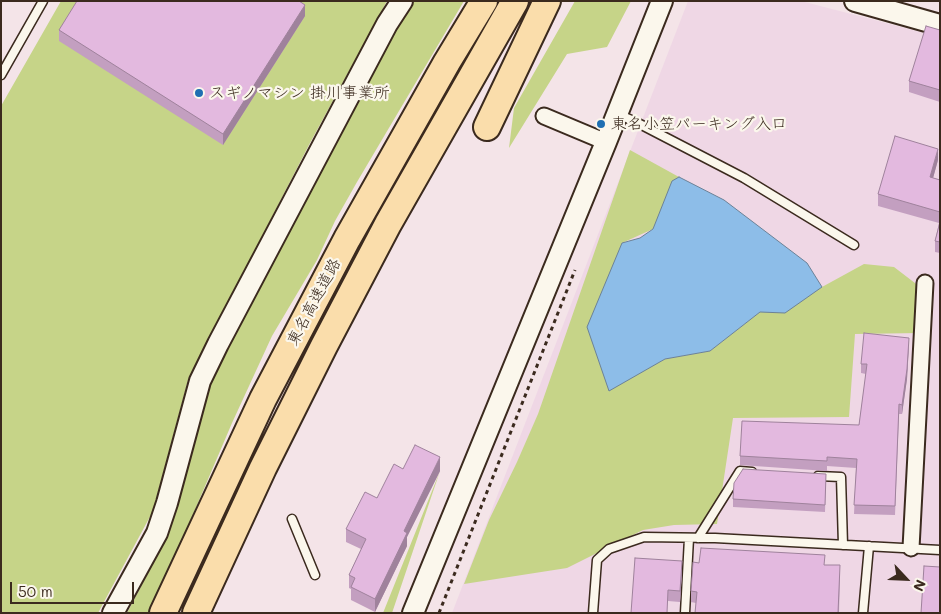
<!DOCTYPE html>
<html>
<head>
<meta charset="utf-8">
<style>
  body { margin:0 }
  #map { position:relative; width:941px; height:614px; overflow:hidden; background:#f4e4e8; font-family:Mali,sans-serif }
  canvas { display:block }
  .frame { position:absolute; inset:0; border:2px solid #3b2a1e; pointer-events:none }
  .north { position:absolute; left:881px; top:554px; width:50px; height:50px; -webkit-text-stroke:4px #fbf7ec; paint-order:stroke; rotate:115deg; font-size:14px; font-weight:700; line-height:20px; text-align:center; color:#3b2a1e }
  .north::after { content:''; display:block; margin:auto; width:18px; height:22px; background:#3b2a1e; clip-path:polygon(50% 0,100% 100%,50% 72%,0 100%) }
  .scale { position:absolute; left:10px; top:582px; width:124px; height:22px; box-sizing:border-box; border:2px solid #3b2a1e; border-top:0; padding-left:6px; font-size:15px; line-height:18px; white-space:nowrap; color:#3b2a1e; -webkit-text-stroke:4px #fbf7ec; paint-order:stroke }
</style>
</head>
<body>
<div id="map">
<canvas width="941" height="614"></canvas>
<div class="frame"></div>
<div class="north">N</div>
<div class="scale">50 m</div>
</div>
<script>
const context = document.querySelector('canvas').getContext('2d');
context.lineJoin = 'round';
function fill(path, color) { context.fillStyle = color; context.fill(path, 'evenodd'); }
const shape = rows => new Path2D(rows.map(r => 'M' + r).join(''));
function strokePath(path, color, width, dash) { context.strokeStyle = color; context.lineWidth = width; context.lineCap = dash ? 'butt' : 'round'; context.setLineDash(dash || []); context.stroke(path); }
function write(font, color, halo, rows, align = 'center') {
  context.font = font + ' Mali,"Klee One",sans-serif'; context.lineWidth = 4.5; context.setLineDash([]); context.textBaseline = 'middle'; context.strokeStyle = halo; context.fillStyle = color; for (const [text, x, y, turn = 0] of rows) {
    context.save(); context.translate(x, y); context.rotate((+turn || 0) * Math.PI / 180); context.textAlign = isNaN(turn) ? turn : align; if (halo) context.strokeText(text, 0, 0); context.fillText(text, 0, 0); context.restore();
  }
}
fill(shape([
  [688,1,801,1,940,37,940,613,452,613]
]), '#efd7e5');
fill(shape([
  [61,1,387,1,310,143,188,380,153,511,98,613,1,613,1,106],
  [408,1,464,1,357,182,335,221,317,260,272,336,232,423,151,613,127,613,167,537,207,383,241,323,263,275,288,235,372,64],
  [575,1,631,1,607,47,567,54,509,148,514,108],
  [630,150,679,177,653,229,622,243,645,370,665,359,710,351,760,312,785,312,822,287,864,264,894,267,924,290,921,333,855,334,849,417,733,418,717,524,674,525,643,530,567,568,464,584,489,520,517,462,538,414],
  [440,471,392,613,383,613]
]), '#c6d488');
const water = shape([
  [679,177,724,200,807,263,822,287,785,313,760,312,710,351,665,359,609,391,587,327,622,243,640,238,653,229,672,181,679,177]
]);
fill(water, '#8dbde8');
strokePath(water, '#6c8297', 1);
const lane = shape([
  [1,75,43,1],
  [617,114,634,121,744,178,854,245],
  [818,476,841,477,843,545],
  [292,519,315,575],
  [698,538,740,471,752,472],
  [593,613,597,560,609,549,644,537,715,538,940,550],
  [685,613,689,538],
  [863,613,869,546]
]);
const street = shape([
  [544,116,606,142],
  [911,548,925,283]
]);
const secondary = shape([
  [855,1,940,25],
  [113,613,157,533,167,503,200,381,218,344,387,24,402,1],
  [413,613,606,142,662,1]
]);
const highway = shape([
  [487,127,547,1],
  [163,613,263,399,347,239,447,62,484,1],
  [196,613,263,468,324,346,388,224,515,1]
]);
strokePath(lane, '#3b2a1e', 11);
strokePath(street, '#3b2a1e', 19);
strokePath(secondary, '#3b2a1e', 24);
strokePath(highway, '#3b2a1e', 30);
strokePath(shape([
  [439,613,575,270]
]), '#3b2a1e', 3, [4, 4]);
strokePath(lane, '#fbf7ec', 8);
strokePath(street, '#fbf7ec', 15);
strokePath(secondary, '#fbf7ec', 20);
strokePath(highway, '#faddab', 26);
fill(shape([
  [305,16,223,145,59,41,59,30],
  [940,30,940,102,909,92,909,81],
  [938,160,933,178,940,180,940,253,935,252,935,241,939,223,878,206,878,194],
  [909,347,907,379,902,414,899,414,895,515,854,514,856,468,827,466,827,471,740,465,740,456,859,425,866,374,861,373,861,364],
  [403,469,440,471,407,537,407,546,375,612,351,600,351,589,349,588,349,575,361,549,346,542,346,529,377,498],
  [826,474,825,512,733,507,733,499],
  [635,558,682,573,680,602,668,601],
  [699,563,825,565,840,576,839,613,695,613,696,603,691,602,691,591]
]), '#c39fc0');
fill(shape([
  [305,5,305,16,223,145,223,134],
  [938,149,938,160,930,189,930,177],
  [909,338,907,379,902,414,902,405],
  [440,457,440,471,407,537,407,546,375,612,375,599,404,531],
  [682,561,682,573,680,602,680,591]
]), '#9f829c');
const building = shape([
  [77,1,299,1,305,5,223,134,59,30,77,1],
  [926,26,940,30,940,90,909,81,926,26],
  [895,136,938,149,930,177,940,180,940,212,878,194,895,136],
  [940,222,940,242,935,241,940,222],
  [864,333,909,338,907,369,902,405,899,404,895,506,854,505,857,459,827,457,827,461,740,456,742,421,859,425,867,364,861,364,864,333],
  [415,445,440,457,404,531,407,533,375,599,351,587,355,578,349,575,366,539,346,529,365,492,377,498,394,464,403,469,415,445],
  [743,469,826,474,825,505,733,499,734,483,743,469],
  [701,548,825,555,824,565,840,565,838,613,695,613,697,592,691,591,693,562,699,563,701,548],
  [635,558,682,561,680,591,668,590,667,613,631,613,635,558],
  [924,566,940,567,940,613,921,613,924,566]
]);
fill(building, '#e3b9df');
strokePath(building, '#9f829c', 1);
for (const [x, y, r, color] of [
  [199,93,5,"#1f6fb2"],
  [601,124,5,"#1f6fb2"]
]) { const dot = new Path2D(); dot.arc(x, y, r, 0, 2 * Math.PI); context.fillStyle = color; context.fill(dot); strokePath(dot, '#fbf7ec', 2); }
write('16px', '#3b2a1e', '#fbf7ec', [
  ["スギノマシン 掛川事業所",209,93],
  ["東名小笠パーキング入口",611,124]
], 'left');
write('16px', '#3b2a1e', '#fbf7ec', [
  ["東名高速道路",314,302,-62]
]);
</script>
</body>
</html>
